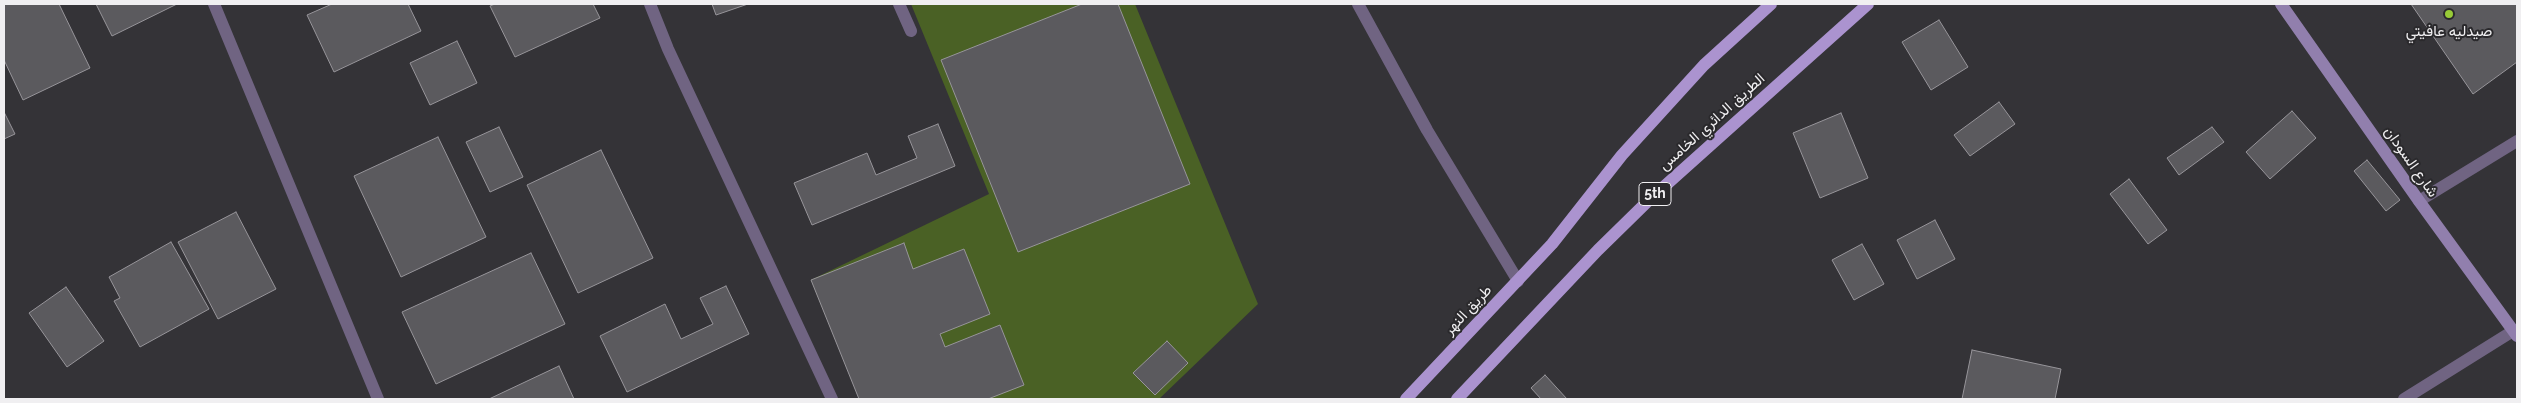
<!DOCTYPE html>
<html>
<head>
<meta charset="utf-8">
<style>
  body { margin:0 }
  #map { position:relative; width:2521px; height:403px; overflow:hidden; background:#343337; font-family:Raleway,sans-serif }
  canvas { display:block }
  .frame { position:absolute; inset:0; border:5px solid #f0eff1; pointer-events:none }
</style>
</head>
<body>
<div id="map">
<canvas width="2521" height="403"></canvas>
<div class="frame"></div>
</div>
<script>
const context = document.querySelector('canvas').getContext('2d');
context.lineJoin = 'round';
function fill(path, color) { context.fillStyle = color; context.fill(path, 'evenodd'); }
const shape = rows => new Path2D(rows.map(r => 'M' + r).join(''));
function strokePath(path, color, width, dash) { context.strokeStyle = color; context.lineWidth = width; context.lineCap = dash ? 'butt' : 'round'; context.setLineDash(dash || []); context.stroke(path); }
function write(font, color, halo, rows, align = 'center') {
  context.font = font + ' Raleway,Vazirmatn,sans-serif'; context.lineWidth = 4; context.setLineDash([]); context.textBaseline = 'middle'; context.strokeStyle = halo; context.fillStyle = color; for (const [text, x, y, turn = 0] of rows) {
    context.save(); context.translate(x, y); context.rotate((+turn || 0) * Math.PI / 180); context.textAlign = isNaN(turn) ? turn : align; if (halo) context.strokeText(text, 0, 0); context.fillText(text, 0, 0); context.restore();
  }
}
fill(shape([
  [911,4,1135,4,1258,304,1159,399,860,399,811,280,989,194]
]), '#4a6125');
const building = shape([
  [4,4,59,4,90,68,23,100,4,60,4,4],
  [96,4,177,4,112,36,96,4],
  [332,4,408,4,421,31,334,72,307,15,332,4],
  [495,4,593,4,600,18,515,57,490,6,495,4],
  [712,4,748,4,716,15,712,4],
  [1082,4,1118,4,1190,184,1018,252,941,60,1082,4],
  [2411,4,2517,4,2517,62,2473,94,2411,4],
  [1939,20,1968,67,1931,90,1902,42,1939,20],
  [457,41,477,83,430,105,410,63,457,41],
  [1999,102,2015,124,1970,156,1954,135,1999,102],
  [2292,111,2316,138,2270,179,2246,152,2292,111],
  [4,112,15,134,4,139,4,112],
  [1841,113,1868,178,1820,198,1793,133,1841,113],
  [938,124,955,166,812,225,794,183,867,153,876,175,917,158,908,136,938,124],
  [499,127,523,177,490,192,466,142,499,127],
  [2212,127,2224,142,2179,175,2167,158,2212,127],
  [438,137,486,237,401,277,354,176,438,137],
  [601,150,653,258,578,293,527,185,601,150],
  [2367,160,2400,200,2386,211,2354,171,2367,160],
  [2129,179,2167,230,2148,244,2110,194,2129,179],
  [236,212,276,289,218,319,178,242,236,212],
  [1935,220,1955,259,1917,279,1897,240,1935,220],
  [171,242,209,309,140,347,114,301,120,298,109,277,171,242],
  [904,243,913,269,964,249,990,314,940,334,945,347,1000,325,1024,385,988,399,859,399,811,280,904,243],
  [1862,244,1884,284,1854,300,1832,260,1862,244],
  [531,253,565,324,436,384,402,312,531,253],
  [726,286,749,334,627,392,600,336,665,304,681,339,713,324,700,298,726,286],
  [66,287,104,341,67,367,29,313,66,287],
  [1167,341,1188,363,1155,395,1133,373,1167,341],
  [1972,350,2061,369,2055,399,1962,399,1972,350],
  [559,366,574,399,489,399,559,366],
  [1545,375,1567,399,1541,399,1531,388,1545,375]
]);
fill(building, '#5b5a5e');
strokePath(building, '#97959a', 1);
strokePath(shape([
  [899,4,911,31],
  [1358,4,1427,130,1518,281]
]), '#706482', 12);
strokePath(shape([
  [214,4,378,399],
  [650,4,668,49,832,399],
  [2419,201,2517,141],
  [2404,399,2513,331]
]), '#706482', 12);
strokePath(shape([
  [2281,4,2419,201,2517,336]
]), '#917fad', 12);
strokePath(shape([
  [1406,399,1552,244,1622,155,1704,65,1771,4],
  [1457,399,1598,250,1648,201,1868,4]
]), '#ab93cf', 12);
for (const [x, y, r, color] of [
  [2449,14,5,"#98cb37"]
]) { const dot = new Path2D(); dot.arc(x, y, r, 0, 2 * Math.PI); context.fillStyle = color; context.fill(dot); strokePath(dot, '#2a292c', 2); }
for (const [x, y, w] of [
  [1655,194,32]
]) { const box = new Path2D(); box.roundRect(x - w / 2, y - 11.5, w, 23, 4); context.fillStyle = '#2a292c'; context.fill(box); strokePath(box, '#f0eff1', 1); }
write('bold 14px', '#f0eff1', null, [
  ["5th",1655,194]
]);
write('15px', '#f0eff1', '#2a292c', [
  ["صيدليه عافيتي",2449,31]
]);
write('15px', '#f0eff1', '#2a292c', [
  ["الطريق الدائري الخامس",1712,122,-42],
  ["شارع السودان",2411,162,55],
  ["طريق النهر",1468,310,-47]
]);
</script>
</body>
</html>
